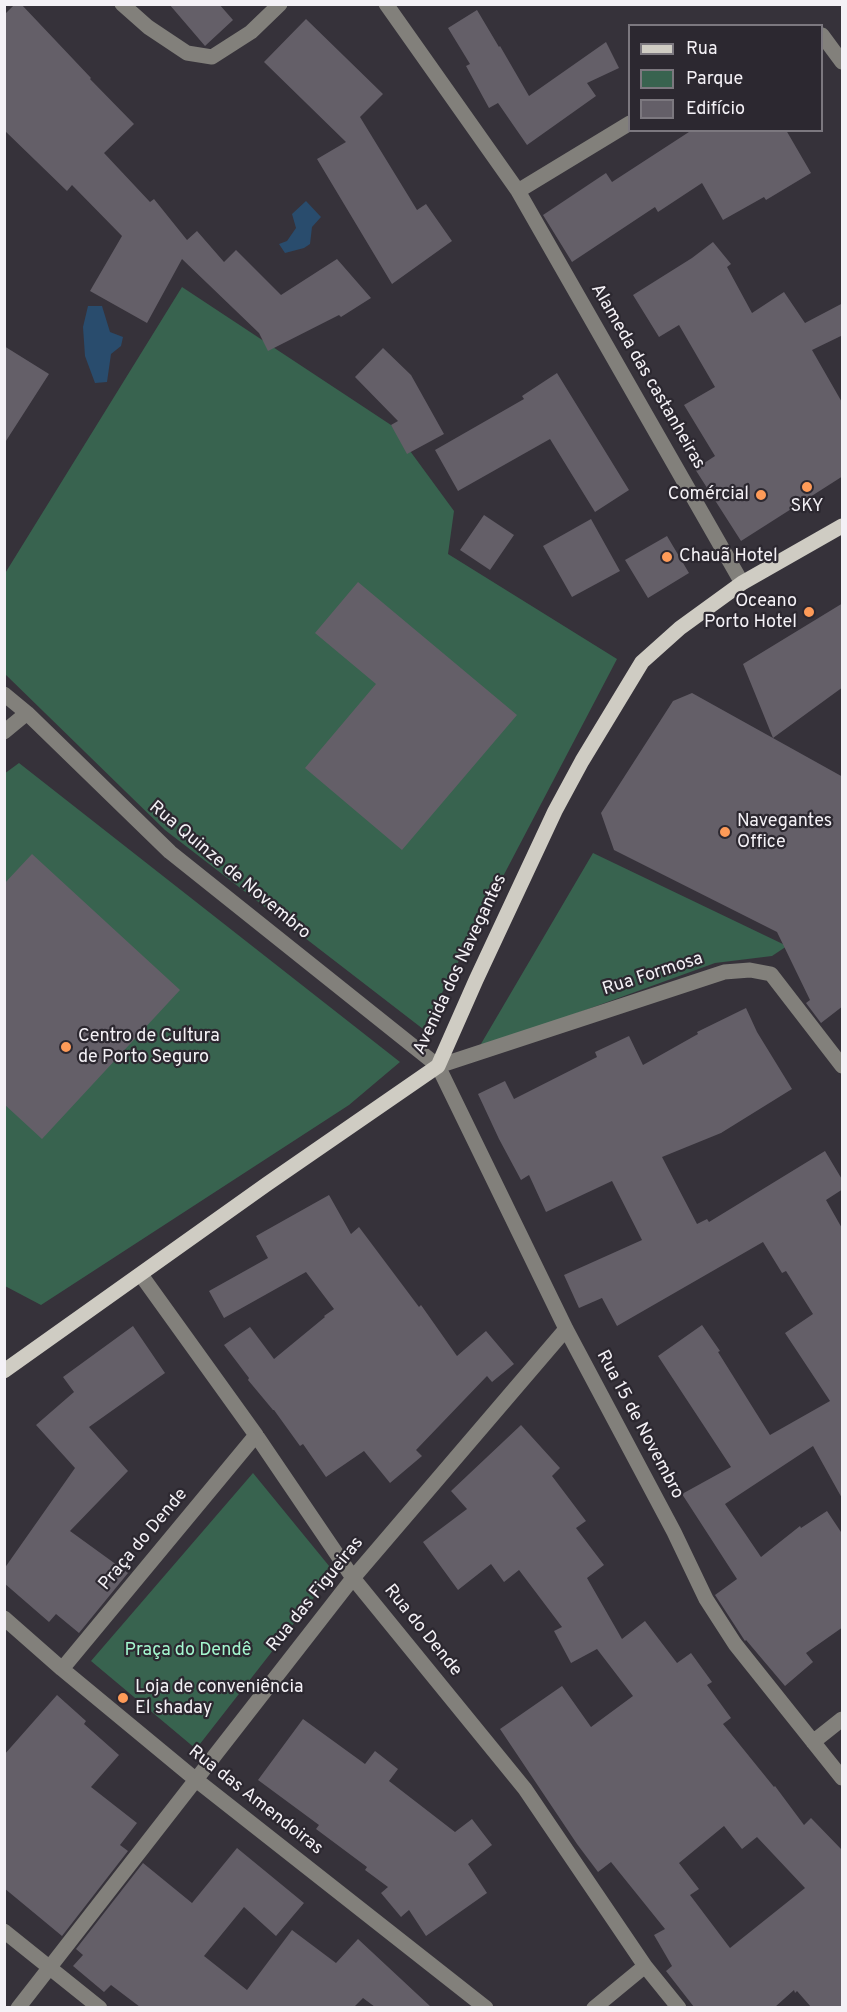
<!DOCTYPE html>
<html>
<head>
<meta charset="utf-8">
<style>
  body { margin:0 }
  #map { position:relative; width:847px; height:2012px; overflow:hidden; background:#36323a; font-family:Overpass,sans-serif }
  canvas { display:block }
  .frame { position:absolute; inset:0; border:6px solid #f4f1f6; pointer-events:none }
  .legend { position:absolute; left:628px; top:24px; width:195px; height:108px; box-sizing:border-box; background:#2c2830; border:2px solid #7c787f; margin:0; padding:8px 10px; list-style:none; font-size:18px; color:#f4f1f6 }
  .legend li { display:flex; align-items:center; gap:12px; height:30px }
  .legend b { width:30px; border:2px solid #7c787f }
</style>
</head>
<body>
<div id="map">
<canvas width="847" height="2012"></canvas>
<div class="frame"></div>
<ul class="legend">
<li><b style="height:8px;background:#cfccc3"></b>Rua</li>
<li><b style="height:16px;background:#38634f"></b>Parque</li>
<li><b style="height:16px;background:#645f68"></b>Edifício</li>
</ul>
</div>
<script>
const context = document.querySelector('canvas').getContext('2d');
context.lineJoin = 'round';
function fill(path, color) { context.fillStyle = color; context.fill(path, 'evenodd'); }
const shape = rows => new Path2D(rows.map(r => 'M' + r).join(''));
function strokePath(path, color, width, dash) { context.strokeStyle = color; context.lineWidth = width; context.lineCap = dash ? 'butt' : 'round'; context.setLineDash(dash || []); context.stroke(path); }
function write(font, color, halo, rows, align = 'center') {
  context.font = font + ' Overpass,sans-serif'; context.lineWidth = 4.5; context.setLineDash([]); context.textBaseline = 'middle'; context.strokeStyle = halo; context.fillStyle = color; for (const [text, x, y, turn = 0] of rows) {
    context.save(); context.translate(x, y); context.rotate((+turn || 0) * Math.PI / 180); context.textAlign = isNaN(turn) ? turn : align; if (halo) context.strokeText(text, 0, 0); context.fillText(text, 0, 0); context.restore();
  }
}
fill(shape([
  [182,287,391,425,454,511,448,554,617,659,423,1029,165,830,5,674,4,575],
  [19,763,400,1062,349,1105,41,1305,5,1286,4,774],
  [593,853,787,946,772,956,715,963,478,1049],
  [253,1473,334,1572,196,1749,91,1661]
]), '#38634f');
fill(shape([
  [306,201,321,217,312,227,310,244,304,248,285,253,279,244,287,241,296,228,292,214],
  [88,306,102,306,110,332,123,337,121,346,111,354,107,382,95,383,85,356,83,327]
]), '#294c6d');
fill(shape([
  [15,4,21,4,91,78,90,79,134,124,104,153,150,202,154,199,187,240,197,231,224,262,236,250,281,295,337,259,371,298,341,317,339,315,268,351,259,333,182,259,147,323,90,291,122,236,72,185,67,191,4,130,4,15],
  [169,4,219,4,233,20,205,46],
  [477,10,499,47,500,46,529,96,606,42,619,68,587,83,596,96,527,145,498,103,489,108,466,66,470,64,448,28],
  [306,19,383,94,360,117,417,210,426,204,452,241,392,284,317,159,346,142,264,62],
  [692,130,786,130,811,173,766,200,764,197,723,220,702,183,658,212,655,207,572,262,543,215,606,173,612,182],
  [713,242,731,264,727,267,752,313,784,292,805,323,843,303,843,335,812,350,843,404,843,476,741,541,695,469,715,456,684,405,715,387,679,325,659,337,633,295,692,258],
  [4,346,49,374,4,444],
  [383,348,411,375,444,434,407,454,391,425,398,421,355,377],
  [557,373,629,490,595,512,550,439,458,491,435,450,524,399,522,396],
  [484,515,514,535,490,570,460,550],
  [591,519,620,571,572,597,543,546],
  [667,536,689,573,648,598,625,560],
  [358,582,517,715,402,850,305,768,376,684,315,633],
  [843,603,843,687,773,738,743,664],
  [692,693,843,777,843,1006,821,1023,806,1003,810,1000,777,932,614,850,601,813,673,701],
  [32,854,180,990,42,1139,4,1104,4,884],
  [746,1008,757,1032,792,1089,721,1133,662,1157,697,1224,707,1219,709,1222,825,1151,843,1181,843,1189,826,1200,843,1230,843,1500,813,1446,725,1504,761,1557,800,1526,801,1528,827,1511,843,1535,843,1627,806,1653,813,1662,785,1686,746,1640,745,1641,743,1638,715,1595,737,1579,682,1494,731,1467,658,1356,702,1325,720,1351,718,1352,770,1435,830,1401,785,1333,813,1314,786,1271,782,1273,763,1242,617,1326,602,1298,579,1308,564,1275,642,1240,612,1181,546,1212,529,1175,521,1180,499,1139,478,1094,505,1081,514,1099,597,1057,595,1052,629,1036,643,1065,698,1034,697,1032],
  [329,1195,351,1234,359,1227,419,1307,421,1305,457,1356,486,1331,514,1364,492,1382,487,1376,416,1450,422,1456,390,1483,364,1451,326,1477,303,1444,300,1446,274,1410,273,1410,248,1380,249,1378,224,1345,250,1327,274,1359,325,1317,324,1316,334,1309,306,1272,224,1318,209,1291,268,1258,256,1236],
  [133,1326,165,1373,89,1427,128,1471,70,1531,128,1573,79,1633,56,1614,49,1622,4,1583,4,1569,75,1468,36,1425,74,1392,63,1377],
  [521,1425,560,1468,552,1476,586,1521,576,1528,604,1565,587,1578,622,1639,645,1621,677,1663,691,1653,712,1682,707,1685,731,1718,723,1724,774,1787,775,1786,804,1825,811,1818,843,1851,843,2007,811,2007,797,1991,795,1993,794,1990,775,2007,694,2007,666,1971,672,1966,654,1935,665,1929,611,1862,598,1872,577,1844,500,1729,562,1686,591,1727,633,1696,597,1649,571,1663,554,1631,562,1627,519,1570,504,1582,491,1564,458,1590,423,1542,467,1509,451,1491],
  [724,1826,742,1849,757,1837,805,1888,730,1948,690,1895,699,1889,679,1863],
  [57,1695,86,1721,84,1724,119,1755,91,1787,137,1823,120,1845,128,1851,62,1936,4,1888,4,1755],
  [303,1719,365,1764,375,1751,398,1769,389,1781,455,1832,472,1819,492,1845,468,1864,487,1893,426,1936,409,1910,401,1917,381,1893,388,1887,365,1870,367,1867,316,1829,319,1825,258,1780],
  [237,1848,304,1903,276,1936,244,1907,204,1956,247,1990,292,1930,336,1963,358,1939,431,2007,375,2007,363,1998,354,2007,140,2007,111,1985,104,1992,73,1966,83,1955,76,1949,143,1863,192,1903]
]), '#645f68');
strokePath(shape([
  [122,4,148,27,187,53,212,57,251,32,280,4],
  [386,4,518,191,742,583],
  [822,35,842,62],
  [518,191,630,123],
  [4,694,27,713,170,852,438,1066,566,1329,674,1532,706,1599,735,1644,842,1778],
  [4,732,27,713],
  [438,1066,724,972,750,970,771,974,842,1066],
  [141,1275,256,1435,353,1578,525,1789,645,1966,679,2008],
  [4,1618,62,1669,195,1779,486,2008],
  [62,1669,256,1435],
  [813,1742,842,1719],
  [4,1931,100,2008],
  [18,2008,353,1578,566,1329],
  [594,2008,645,1966]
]), '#82807b', 15);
strokePath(shape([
  [4,1371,267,1184,438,1066,476,980,555,811,582,761,642,662,680,628,742,583,842,526]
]), '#cfccc3', 15);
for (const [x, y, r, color] of [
  [807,487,6,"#fe9b58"],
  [761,495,6,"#fe9b58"],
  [667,557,6,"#fe9b58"],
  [809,612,6,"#fe9b58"],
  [725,832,6,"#fe9b58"],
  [66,1047,6,"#fe9b58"],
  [123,1698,6,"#fe9b58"]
]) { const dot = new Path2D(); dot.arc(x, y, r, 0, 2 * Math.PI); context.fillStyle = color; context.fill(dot); strokePath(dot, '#2c2830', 2); }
write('18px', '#f4f1f6', '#2c2830', [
  ["Alameda das castanheiras",647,377,60],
  ["Rua Quinze de Novembro",229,871,40],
  ["Avenida dos Navegantes",461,965,-65],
  ["Rua Formosa",653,975,-18],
  ["Rua 15 de Novembro",639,1425,62],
  ["Praça do Dende",144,1540,-50],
  ["Rua das Figueiras",316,1595,-51],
  ["Rua do Dende",422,1631,51],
  ["Rua das Amendoiras",255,1801,38]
]);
write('18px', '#f4f1f6', '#2c2830', [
  ["Comércial",749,495,"right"],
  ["SKY",807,507,"center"],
  ["Chauã Hotel",679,557],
  ["Oceano",797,602,"right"],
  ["Porto Hotel",797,623,"right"],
  ["Navegantes",737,822],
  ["Office",737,843],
  ["Centro de Cultura",78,1037],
  ["de Porto Seguro",78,1058],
  ["Loja de conveniência",135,1688],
  ["El shaday",135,1709]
], 'left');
write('18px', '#a4f7cf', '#2c2830', [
  ["Praça do Dendê",188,1651]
]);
</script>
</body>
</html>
